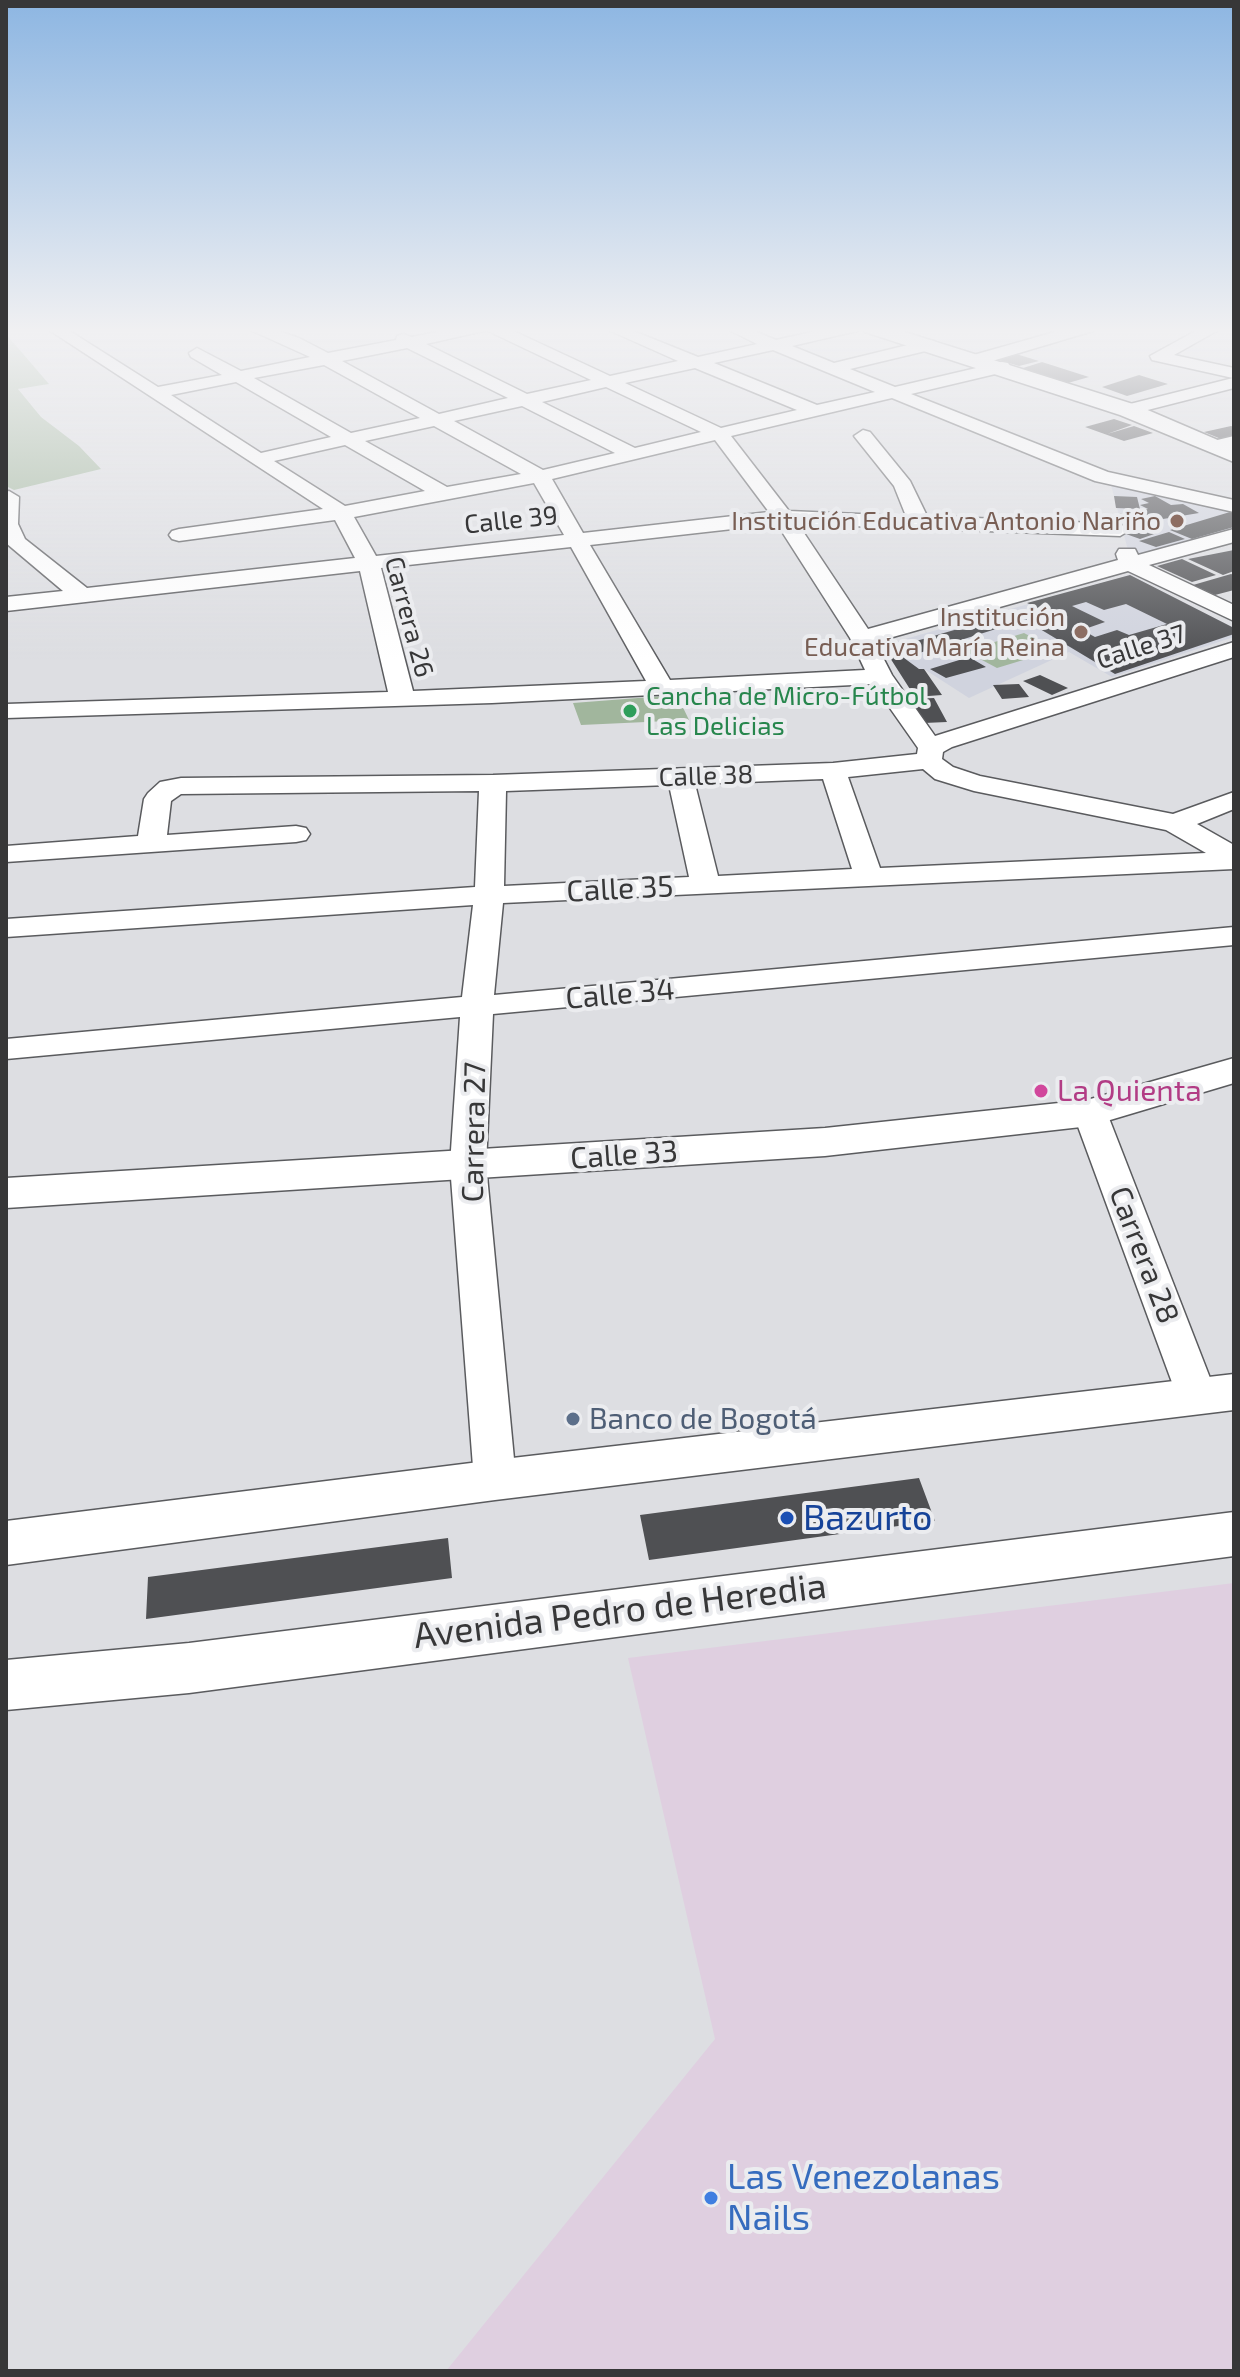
<!DOCTYPE html>
<html>
<head>
<meta charset="utf-8">
<style>
  body { margin:0 }
  #map { position:relative; width:1240px; height:2377px; overflow:hidden; background:#dddee2; font-family:"Exo 2",sans-serif }
  canvas { display:block }
  .frame { position:absolute; inset:0; border:8px solid #373738; pointer-events:none }
</style>
</head>
<body>
<div id="map">
<canvas width="1240" height="2377"></canvas>
<div class="frame"></div>
</div>
<script>
const context = document.querySelector('canvas').getContext('2d');
context.lineJoin = 'round';
function fill(path, color) { context.fillStyle = color; context.fill(path, 'evenodd'); }
const shape = rows => new Path2D(rows.map(r => 'M' + r).join(''));
function strokePath(path, color, width, dash) { context.strokeStyle = color; context.lineWidth = width; context.lineCap = dash ? 'butt' : 'round'; context.setLineDash(dash || []); context.stroke(path); }
function write(font, color, halo, rows, align = 'center') {
  context.font = font + ' "Exo 2",sans-serif'; context.lineWidth = 8; context.setLineDash([]); context.textBaseline = 'middle'; context.strokeStyle = halo; context.fillStyle = color; for (const [text, x, y, turn = 0] of rows) {
    context.save(); context.translate(x, y); context.rotate((+turn || 0) * Math.PI / 180); context.textAlign = isNaN(turn) ? turn : align; if (halo) context.strokeText(text, 0, 0); context.fillText(text, 0, 0); context.restore();
  }
}
fill(shape([
  [1234,1583,1234,2371,446,2371,715,2039,628,1658]
]), '#dfcfe0');
fill(shape([
  [1111,485,1234,512,1234,531,1130,558],
  [1130,575,1234,628,1234,637,1112,677,1069,652,969,698,924,669,896,667,884,645]
]), '#d0d3de');
fill(shape([
  [6,334,49,384,18,389,41,417,79,446,101,469,14,490,6,486],
  [1024,633,1056,650,997,668,965,651],
  [677,695,689,720,581,725,573,703]
]), '#a1b69d');
fill(shape([
  [1013,353,1039,361,1019,366,995,359],
  [1042,362,1089,377,1068,383,1020,369],
  [1139,375,1168,384,1127,396,1102,387],
  [1114,419,1132,425,1107,434,1134,426,1153,433,1124,441,1085,427],
  [1231,426,1234,427,1234,439,1226,441,1204,432],
  [1114,496,1137,497,1140,509,1116,508],
  [1155,496,1171,505,1183,504,1199,513,1133,524,1117,514,1148,509,1140,505,1149,503,1141,499],
  [1230,512,1234,514,1234,527,1192,539,1170,530],
  [1144,527,1157,533,1140,539,1126,534],
  [1169,532,1185,539,1156,547,1139,541],
  [1234,550,1234,571,1223,575,1188,559],
  [1182,559,1216,575,1192,582,1157,566],
  [1231,574,1234,575,1234,590,1215,595,1193,585],
  [1130,575,1234,628,1234,634,1115,674,1025,620,1047,612,1027,603],
  [1086,602,1104,610,1126,604,1167,624,1129,635,1117,630,1095,637,1082,630,1105,622,1072,606],
  [982,622,996,629,916,654,911,652,900,655,919,669,924,669,942,695,915,697,885,650],
  [969,657,986,667,946,678,930,669],
  [1040,675,1068,688,1052,695,1023,681],
  [1019,684,1029,697,1002,699,993,685],
  [934,698,947,722,924,723,912,699],
  [919,1478,935,1521,649,1560,640,1515],
  [448,1538,452,1578,146,1619,148,1577]
]), '#4f5053');
const street = shape([
  [46,328,65,328,158,387,222,375,191,357,189,353,197,348,241,371,310,357,246,328,270,328,299,338,328,353,396,340,397,336,403,334,412,337,456,328,507,328,610,376,678,361,604,328,626,328,698,357,757,344,725,328,747,328,776,340,829,328,859,328,857,331,792,346,834,363,928,340,934,341,936,345,934,349,850,369,895,387,1002,362,1008,363,1011,367,1008,371,911,394,1108,472,1234,500,1234,512,1095,481,892,398,731,436,789,511,906,516,894,486,854,436,863,430,870,432,910,481,927,516,1120,524,1130,530,1120,536,798,524,868,629,1118,560,1116,554,1119,549,1135,549,1138,555,1234,529,1234,542,1149,565,1234,605,1234,621,1128,571,875,642,892,675,935,736,1234,642,1234,657,952,747,943,752,942,759,953,767,980,776,1173,814,1234,792,1234,809,1197,824,1234,845,1234,869,503,903,494,995,1234,927,1234,945,493,1014,486,1165,516,1480,510,1492,495,1497,480,1492,474,1480,450,1165,460,1017,6,1059,6,1039,462,997,473,905,6,937,6,919,475,887,479,791,181,794,171,801,167,835,296,826,306,828,310,834,306,840,296,842,6,862,6,846,138,836,144,799,148,793,160,782,181,778,493,775,833,763,917,754,918,748,873,684,492,703,6,718,6,704,388,692,360,571,6,611,6,597,63,591,6,543,6,492,9,491,19,497,18,524,25,539,87,588,355,558,335,520,179,541,172,539,169,535,172,531,179,529,323,509,46,328],
  [488,330,488,331,591,380,527,394,426,344,488,330],
  [407,348,508,398,439,414,342,361,407,348],
  [773,350,875,392,817,405,714,363,773,350],
  [324,365,420,418,351,433,254,378,324,365],
  [695,368,797,410,721,428,625,383,695,368],
  [236,382,331,437,261,453,171,395,236,382],
  [606,387,701,432,635,448,542,402,606,387],
  [522,406,615,453,543,470,454,421,522,406],
  [434,426,521,474,447,487,365,441,434,426],
  [715,440,769,512,583,533,552,479,715,440],
  [345,445,425,491,345,506,274,461,345,445],
  [534,483,564,535,376,556,354,517,534,483],
  [777,524,850,638,865,670,670,680,590,545,777,524],
  [571,547,646,681,413,691,381,568,571,547],
  [923,769,935,779,974,791,1166,830,1206,853,880,868,848,777,923,769],
  [823,779,852,869,718,876,695,784,823,779],
  [669,785,689,877,504,886,506,791,669,785],
  [1069,328,1095,328,1093,331,982,364,970,364,968,360,970,356,1069,328],
  [1201,328,1222,328,1174,355,1234,368,1234,388,1128,415,1122,414,1119,410,1122,406,1233,378,1152,360,1150,356,1201,328],
  [1234,436,1234,448,1216,452,1207,446,1209,442,1234,436],
  [1090,1102,1102,1105,1107,1113,1217,1396,1211,1407,1197,1411,1183,1407,1177,1396,1073,1113,1078,1105,1090,1102]
]);
const secondary = shape([
  [862,328,892,328,1136,405,1234,447,1234,462,1120,415,865,332,862,328],
  [1234,1058,1234,1083,1090,1126,825,1156,6,1208,6,1178,825,1128,1087,1100,1234,1058]
]);
const highway = shape([
  [1234,1374,1234,1410,495,1500,6,1565,6,1521,495,1460,1234,1374],
  [1234,1512,1234,1556,189,1693,6,1710,6,1660,189,1643,1234,1512]
]);
strokePath(street, '#5a5b5e', 3);
strokePath(secondary, '#5a5b5e', 3);
strokePath(highway, '#5a5b5e', 3);
fill(street, '#fff');
fill(secondary, '#fff');
fill(highway, '#fff');
const sky = context.createLinearGradient(0, 0, 0, 661);
sky.addColorStop(0, '#8db6e2');
sky.addColorStop(0.5, '#f0f0f2');
sky.addColorStop(1, '#f0f0f200');
context.fillStyle = sky;
context.fillRect(0, 0, 1240, 661);
for (const [x, y, r, color] of [
  [1177,521,8,"#8d6e63"],
  [1081,632,8,"#8d6e63"],
  [630,711,8,"#2e9e5b"],
  [1041,1091,8,"#d1479c"],
  [573,1419,8,"#5c6f8a"],
  [787,1518,8,"#1a4fb4"],
  [711,2198,8,"#3f7fe0"]
]) { const dot = new Path2D(); dot.arc(x, y, r, 0, 2 * Math.PI); context.fillStyle = color; context.fill(dot); strokePath(dot, '#ebecef', 3); }
write('26px', '#373738', '#ebecef', [
  ["Calle 39",511,520,-6],
  ["Carrera 26",409,617,75],
  ["Calle 37",1141,647,-18],
  ["Calle 38",706,776,-2]
]);
write('26px', '#785e54', '#ebecef', [
  ["Institución Educativa Antonio Nariño",1161,521],
  ["Institución",1065,617],
  ["Educativa María Reina",1065,647]
], 'right');
write('26px', '#27864d', '#ebecef', [
  ["Cancha de Micro-Fútbol",646,696],
  ["Las Delicias",646,726]
], 'left');
write('30px', '#373738', '#ebecef', [
  ["Calle 35",620,889,-3],
  ["Calle 34",620,994,-5],
  ["Carrera 27",474,1132,-89],
  ["Calle 33",624,1155,-4],
  ["Carrera 28",1144,1255,69]
]);
write('30px', '#b23c85', '#ebecef', [
  ["La Quienta",1057,1091]
], 'left');
write('30px', '#4e5e75', '#ebecef', [
  ["Banco de Bogotá",589,1419]
], 'left');
write('36px', '#164399', '#ebecef', [
  ["Bazurto",803,1518]
], 'left');
write('36px', '#373738', '#ebecef', [
  ["Avenida Pedro de Heredia",620,1611,-7]
]);
write('36px', '#366cbe', '#ebecef', [
  ["Las Venezolanas",727,2177],
  ["Nails",727,2218]
], 'left');
</script>
</body>
</html>
